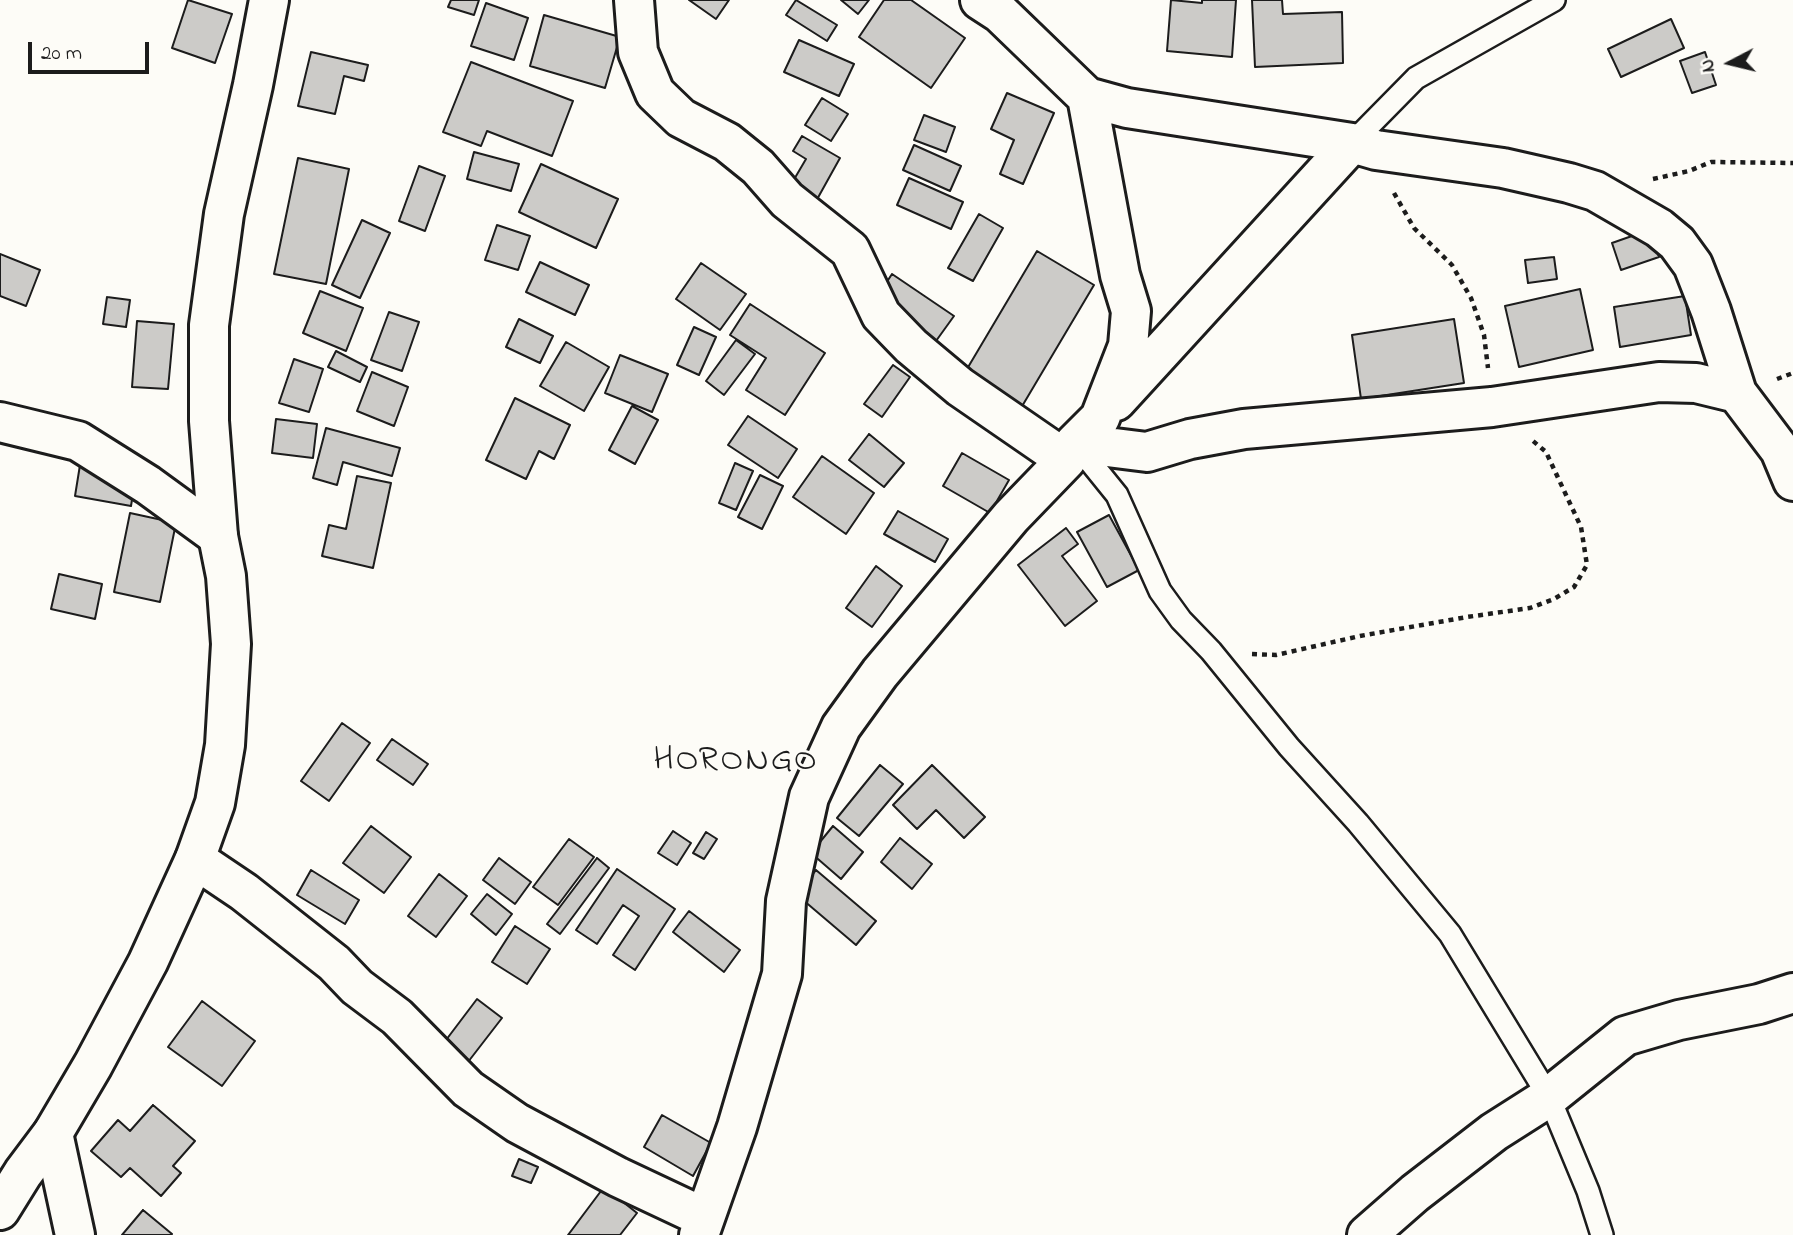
<!DOCTYPE html>
<html>
<head>
<meta charset="utf-8">
<style>
  body { margin:0 }
  #map { position:relative; width:1793px; height:1235px; overflow:hidden; background:#fdfcf7; font-family:"Indie Flower",sans-serif }
  canvas { display:block }
  .north { position:absolute; left:1695px; top:28px; width:70px; height:70px; -webkit-text-stroke:5px #fdfcf7; paint-order:stroke; rotate:263deg; font-size:19px; font-weight:700; line-height:28px; text-align:center; color:#1c1c1c }
  .north::after { content:''; display:block; margin:auto; width:24px; height:32px; background:#1c1c1c; clip-path:polygon(50% 0,100% 100%,50% 72%,0 100%) }
  .scale { position:absolute; left:28px; top:42px; width:121px; height:32px; box-sizing:border-box; border:4px solid #1c1c1c; border-top:0; padding-left:9px; font-size:21px; line-height:24px; white-space:nowrap; color:#1c1c1c; -webkit-text-stroke:5px #fdfcf7; paint-order:stroke }
</style>
</head>
<body>
<div id="map">
<canvas width="1793" height="1235"></canvas>
<div class="north">N</div>
<div class="scale">20 m</div>
</div>
<script>
const context = document.querySelector('canvas').getContext('2d');
context.lineJoin = 'round';
function fill(path, color) { context.fillStyle = color; context.fill(path, 'evenodd'); }
const shape = rows => new Path2D(rows.map(r => 'M' + r).join(''));
function strokePath(path, color, width, dash) { context.strokeStyle = color; context.lineWidth = width; context.lineCap = dash ? 'butt' : 'round'; context.setLineDash(dash || []); context.stroke(path); }
function write(font, color, halo, rows, align = 'center') {
  context.font = font + ' "Indie Flower",sans-serif'; context.lineWidth = 5; context.setLineDash([]); context.textBaseline = 'middle'; context.strokeStyle = halo; context.fillStyle = color; for (const [text, x, y, turn = 0] of rows) {
    context.save(); context.translate(x, y); context.rotate((+turn || 0) * Math.PI / 180); context.textAlign = isNaN(turn) ? turn : align; if (halo) context.strokeText(text, 0, 0); context.fillText(text, 0, 0); context.restore();
  }
}
const building = shape([
  [188,0,232,14,215,63,172,48,188,0],
  [451,0,479,0,474,15,448,7,451,0],
  [689,0,729,0,716,19,689,0],
  [796,0,837,25,827,41,786,15,796,0],
  [841,0,869,0,858,14,841,0],
  [884,0,911,0,965,38,931,88,859,37,884,0],
  [1171,0,1202,3,1202,0,1236,0,1232,57,1167,51,1171,0],
  [1252,0,1282,0,1283,14,1342,12,1343,63,1255,67,1252,0],
  [486,3,528,18,514,60,471,46,486,3],
  [544,15,620,37,605,88,530,66,544,15],
  [1671,19,1684,48,1621,77,1608,49,1671,19],
  [799,40,854,64,839,96,784,72,799,40],
  [311,52,368,65,364,81,344,76,335,114,298,106,311,52],
  [1705,52,1716,85,1692,93,1680,61,1705,52],
  [471,62,573,101,552,156,487,131,481,146,443,132,471,62],
  [1007,93,1054,113,1023,184,1000,174,1014,140,991,129,1007,93],
  [822,98,848,114,831,141,805,125,822,98],
  [924,115,955,127,946,152,914,140,924,115],
  [802,136,840,158,815,203,789,188,806,159,793,151,802,136],
  [914,145,961,166,950,191,903,170,914,145],
  [474,152,519,164,511,191,467,179,474,152],
  [298,158,349,169,326,284,274,274,298,158],
  [541,164,618,199,596,248,519,212,541,164],
  [419,166,445,176,425,231,399,221,419,166],
  [909,178,963,202,951,229,897,205,909,178],
  [979,214,1003,228,973,281,948,268,979,214],
  [362,220,390,233,360,298,332,285,362,220],
  [497,225,530,236,518,270,485,260,497,225],
  [1649,230,1659,257,1621,270,1612,243,1649,230],
  [1037,251,1094,285,1021,408,964,374,1037,251],
  [0,254,40,270,26,306,0,296,0,254],
  [1554,257,1557,279,1528,283,1525,260,1554,257],
  [540,262,589,285,575,315,526,292,540,262],
  [701,263,746,294,720,330,676,299,701,263],
  [892,274,954,316,936,341,875,300,892,274],
  [1580,289,1593,350,1519,367,1505,306,1580,289],
  [320,291,363,308,346,351,303,333,320,291],
  [1685,296,1691,335,1620,347,1614,307,1685,296],
  [107,297,130,300,126,327,103,324,107,297],
  [750,304,825,353,785,415,746,390,766,358,730,335,750,304],
  [389,312,419,322,402,371,371,360,389,312],
  [519,319,553,336,540,363,506,347,519,319],
  [1454,319,1464,383,1361,399,1352,335,1454,319],
  [137,321,174,324,168,389,132,387,137,321],
  [694,327,716,337,699,375,677,365,694,327],
  [736,340,755,354,724,395,706,381,736,340],
  [566,342,609,367,584,411,540,386,566,342],
  [336,351,367,367,360,382,328,367,336,351],
  [620,355,668,374,652,412,605,393,620,355],
  [294,359,323,369,309,412,279,403,294,359],
  [893,365,910,377,882,417,864,404,893,365],
  [372,372,408,387,394,426,357,411,372,372],
  [515,398,570,425,554,459,539,451,526,479,486,460,515,398],
  [632,406,658,420,635,464,609,450,632,406],
  [748,416,797,449,778,478,728,445,748,416],
  [276,419,317,424,313,458,272,453,276,419],
  [326,428,400,448,392,476,343,462,337,485,313,478,326,428],
  [869,434,904,463,884,487,849,460,869,434],
  [962,453,1009,480,990,513,943,486,962,453],
  [822,456,874,493,846,534,793,497,822,456],
  [735,463,753,471,736,510,719,503,735,463],
  [80,465,136,475,131,506,75,496,80,465],
  [760,475,783,486,762,529,738,517,760,475],
  [357,476,391,483,373,568,322,556,329,525,346,529,357,476],
  [898,511,948,539,935,562,884,534,898,511],
  [130,513,176,523,160,602,114,592,130,513],
  [1109,515,1139,570,1107,587,1077,532,1109,515],
  [1066,528,1078,544,1062,556,1097,601,1065,626,1018,565,1066,528],
  [876,566,902,586,872,627,846,608,876,566],
  [59,574,102,584,95,619,51,609,59,574],
  [342,723,370,743,329,801,301,781,342,723],
  [392,739,428,764,413,785,377,760,392,739],
  [880,765,903,784,859,836,837,818,880,765],
  [932,765,985,817,964,838,936,810,917,829,893,805,932,765],
  [371,826,411,857,384,893,343,863,371,826],
  [833,826,863,852,841,879,811,853,833,826],
  [673,831,691,843,677,865,658,853,673,831],
  [706,832,717,839,704,859,693,853,706,832],
  [900,838,932,864,912,889,881,862,900,838],
  [569,839,594,857,558,905,533,887,569,839],
  [499,858,531,882,515,904,483,880,499,858],
  [597,858,609,868,560,934,547,924,597,858],
  [617,869,675,909,635,970,613,955,639,916,623,905,597,944,576,930,617,869],
  [311,870,359,900,345,924,297,895,311,870],
  [816,870,876,921,856,945,796,894,816,870],
  [439,874,467,896,436,937,408,916,439,874],
  [487,894,512,914,496,935,471,914,487,894],
  [689,911,740,950,724,972,673,932,689,911],
  [515,926,550,949,527,984,492,962,515,926],
  [477,999,502,1018,468,1062,443,1044,477,999],
  [202,1001,255,1041,222,1086,168,1047,202,1001],
  [153,1105,195,1141,173,1166,181,1173,161,1196,130,1168,121,1177,91,1151,118,1120,130,1131,153,1105],
  [662,1115,711,1143,693,1176,644,1147,662,1115],
  [519,1159,538,1167,531,1183,512,1176,519,1159],
  [604,1187,637,1213,620,1235,568,1235,604,1187],
  [143,1210,172,1234,171,1235,122,1235,143,1210]
]);
fill(building, '#cccbc8');
strokePath(building, '#1c1c1c', 2);
const service = shape([
  [1352,143,1416,78,1554,0],
  [1075,443,1117,495,1160,591,1181,620,1211,651,1289,747,1358,823,1450,934,1549,1097,1588,1191,1602,1235]
]);
const minor = shape([
  [634,0,638,52,655,93,681,118,727,142,758,167,787,200,850,250,881,315,911,346,960,387,1066,460],
  [980,0,1000,13,1087,97,1127,108,1352,143,1376,150,1503,168,1569,183,1595,191,1659,228,1677,243,1693,265,1711,311,1737,393,1780,450,1793,481],
  [1116,401,1352,143],
  [0,422,78,441,148,485,218,536],
  [1075,443,1147,452,1190,439,1244,429,1492,407,1659,382,1696,383,1737,393],
  [195,859,244,892,334,963,357,987,397,1017,468,1089,517,1123,618,1177,705,1218],
  [53,1133,75,1235],
  [699,1235,737,1127,782,974,786,901,809,797,841,727,880,673,1011,517,1066,460,1075,443,1100,418,1128,346,1131,311,1120,275,1087,97],
  [1367,1235,1415,1193,1494,1132,1549,1097,1625,1036,1679,1020,1759,1004,1793,993]
]);
const tertiary = shape([
  [0,1210,23,1173,53,1133,93,1065,148,962,195,859,215,803,225,745,231,644,226,576,218,536,209,421,209,325,224,214,253,85,269,0]
]);
strokePath(service, '#1c1c1c', 26);
strokePath(minor, '#1c1c1c', 44);
strokePath(tertiary, '#1c1c1c', 44);
strokePath(shape([
  [1653,179,1689,171,1711,162,1793,163],
  [1394,193,1414,228,1452,265,1471,298,1484,335,1488,368],
  [1777,379,1793,373],
  [1252,654,1276,655,1360,636,1467,617,1530,608,1554,599,1574,587,1587,565,1581,527,1546,452,1533,441]
]), '#1c1c1c', 4.5, [5, 5]);
strokePath(service, '#fdfcf7', 21);
strokePath(minor, '#fdfcf7', 38);
strokePath(tertiary, '#fdfcf7', 38);
context.letterSpacing = '2px';
write('35px', '#1c1c1c', '#fdfcf7', [
  ["HORONGO",736,763]
]);
context.letterSpacing = '0px';
</script>
</body>
</html>
